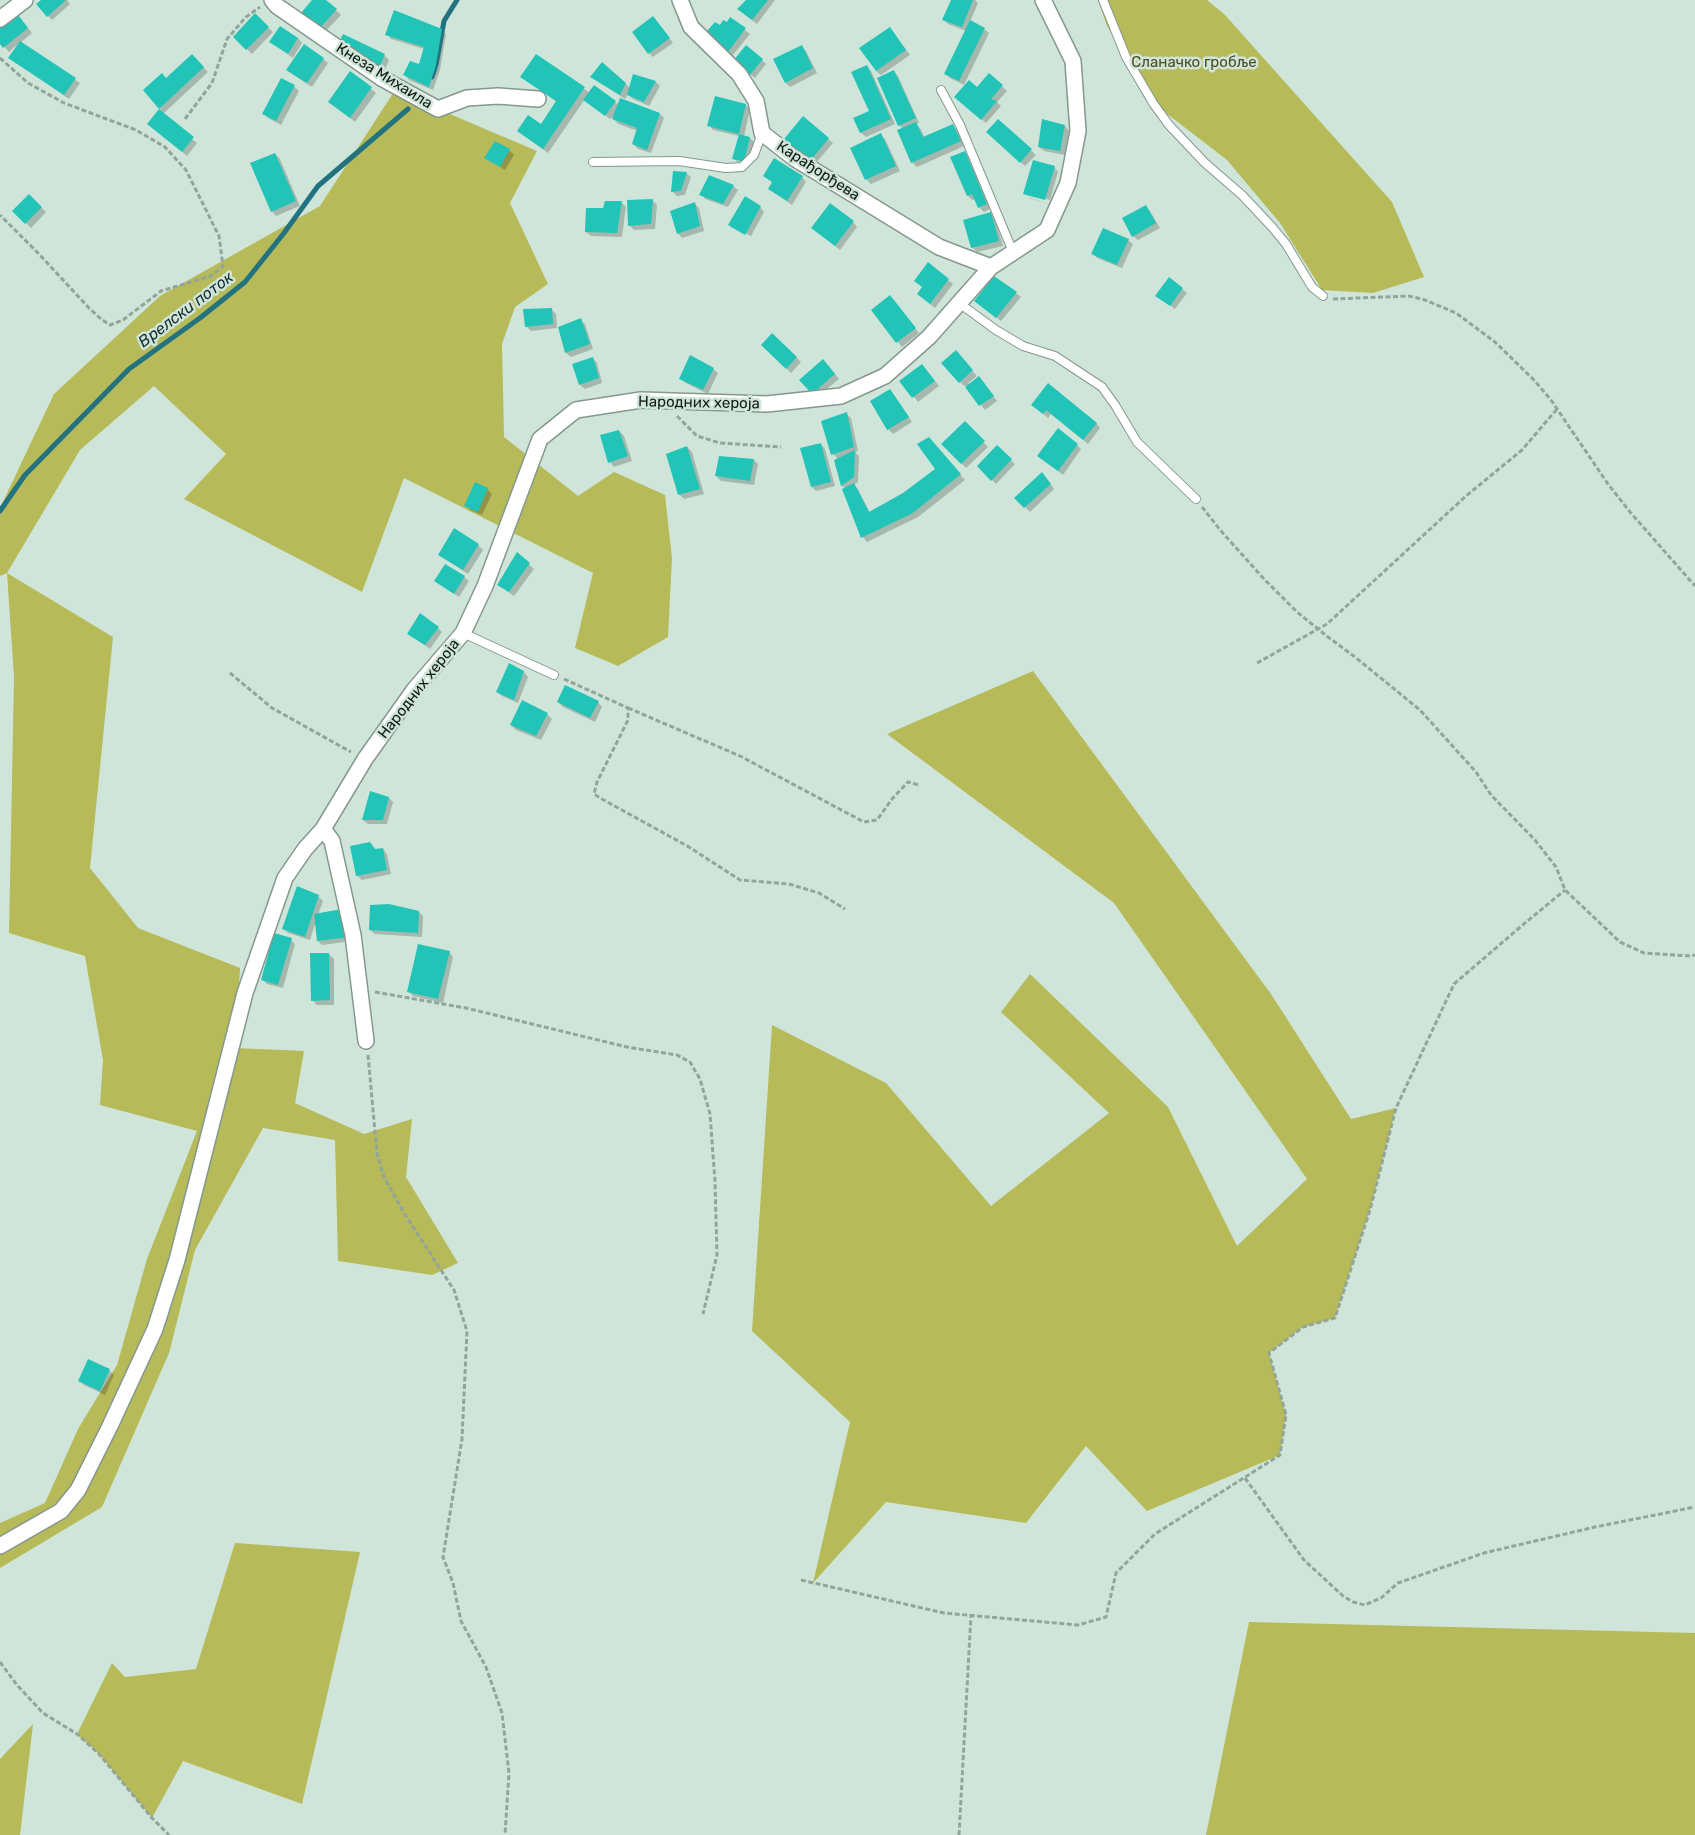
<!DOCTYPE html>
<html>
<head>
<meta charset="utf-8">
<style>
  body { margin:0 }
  canvas { display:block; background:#d0e5d9 }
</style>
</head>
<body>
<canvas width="1695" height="1835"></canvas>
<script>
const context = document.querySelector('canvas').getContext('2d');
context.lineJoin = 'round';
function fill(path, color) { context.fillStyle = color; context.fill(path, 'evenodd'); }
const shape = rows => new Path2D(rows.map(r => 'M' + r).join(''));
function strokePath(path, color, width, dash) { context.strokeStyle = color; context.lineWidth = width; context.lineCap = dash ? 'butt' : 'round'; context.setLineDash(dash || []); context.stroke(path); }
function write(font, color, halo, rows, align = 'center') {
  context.font = font + ' Rubik,sans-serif'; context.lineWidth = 5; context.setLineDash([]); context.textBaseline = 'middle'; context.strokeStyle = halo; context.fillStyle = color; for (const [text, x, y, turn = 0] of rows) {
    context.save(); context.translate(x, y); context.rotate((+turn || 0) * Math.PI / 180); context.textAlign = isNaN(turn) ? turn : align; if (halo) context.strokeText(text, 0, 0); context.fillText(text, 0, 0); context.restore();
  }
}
fill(shape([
  [1098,0,1207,0,1225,15,1392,202,1424,277,1373,293,1322,290,1280,223,1227,160,1153,103,1107,26],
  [397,87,438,109,537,151,510,203,548,284,515,307,502,344,504,437,578,496,614,472,665,495,672,558,668,637,618,666,575,648,593,573,404,478,362,592,184,499,226,454,154,386,80,450,7,573,113,637,90,868,138,928,240,968,235,1048,304,1051,295,1103,364,1134,412,1119,406,1177,458,1263,432,1275,338,1261,335,1140,263,1128,195,1250,169,1353,102,1507,0,1568,0,1523,45,1503,78,1429,117,1365,147,1259,197,1131,100,1105,103,1060,85,956,9,933,14,677,7,573,0,576,0,508,54,394,160,296,320,206],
  [1033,671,1271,994,1351,1119,1396,1108,1370,1210,1335,1318,1303,1327,1269,1353,1286,1415,1280,1455,1147,1511,1086,1446,1026,1523,886,1502,813,1583,850,1422,752,1331,772,1025,886,1083,991,1206,1109,1113,1001,1012,1030,974,1168,1107,1237,1246,1307,1179,1114,903,887,734],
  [235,1543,360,1552,302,1804,183,1761,152,1818,99,1754,77,1734,112,1663,125,1677,196,1669],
  [1249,1622,1695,1633,1695,1835,1206,1835],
  [33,1724,20,1835,0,1835,0,1759]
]), '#b6ba58');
fill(shape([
  [43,0,67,0,70,4,52,20,48,16],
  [314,0,325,0,341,15,324,33,307,18],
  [747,0,775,0,757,24,744,14],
  [952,0,975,0,978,3,970,22,984,29,989,33,964,85,950,78,946,74,966,31,948,24,943,19],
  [255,15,273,32,252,54,234,37],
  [653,17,673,43,653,57,649,53],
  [20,18,32,33,20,43,80,83,69,99,10,58,19,43,9,52,0,42,0,27],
  [731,19,750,34,733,55,711,38,720,27,728,23],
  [890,28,910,55,881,75,876,71],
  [442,30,446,34,440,70,433,90,409,80,405,75,420,66,424,49,391,39,387,34],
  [298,38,302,43,293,58,271,42],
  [802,47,806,51,817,73,790,87,786,83],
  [345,48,384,55,389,60,385,70],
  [192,55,208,72,163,114,197,143,187,156,149,123,161,109,144,91,166,79],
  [537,56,590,93,594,87,619,105,660,114,664,118,651,153,638,149,633,144,638,131,618,124,612,117,610,119,585,99,548,153,523,135,518,131,542,126,557,102,522,77],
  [323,59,328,63,312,87,292,74],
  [762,60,766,64,755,78,739,65],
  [867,66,871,71,895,124,866,137,861,133,855,118,871,111],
  [894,72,898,76,919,123,916,124,920,128,925,138,953,126,957,130,964,146,917,167,912,162,903,129,899,125],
  [351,73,376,93,355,122,330,102],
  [989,75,1007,91,997,102,1001,106,986,123,961,101,977,89],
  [634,76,656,82,660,86,649,106,633,99,628,94,625,99,591,77,626,84,630,88],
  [294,86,299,91,281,125,268,118,264,114],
  [716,98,746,105,750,110,744,136,750,138,754,142,749,162,737,159,737,161,749,164,748,165,738,163,734,158,739,136,713,130,709,125],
  [998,121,1036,155,1025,166,993,137],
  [1065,126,1069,131,1065,155,1044,151,1039,147],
  [880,135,885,139,900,171,871,184,866,179,852,148],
  [828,139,833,143,815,164,790,144],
  [509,150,514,155,505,170,486,158],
  [964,152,969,157,990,209,984,212,979,207,976,199,972,200,968,196],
  [275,154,280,159,300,206,276,216,272,211],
  [1054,167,1058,172,1050,200,1028,194,1028,197,1049,204,1029,198,1025,193],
  [686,173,691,177,685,195,677,196,672,191],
  [765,176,802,177,806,182,792,205,769,189,773,183],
  [733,186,738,190,728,207,705,199,701,194],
  [29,196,46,212,31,228,14,211],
  [652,200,657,205,655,229,634,230,630,226],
  [621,202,626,207,622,237,591,236,586,232,605,209],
  [695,204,699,208,704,231,682,238,678,233],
  [760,207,764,212,751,236,733,227,733,229,730,225],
  [1146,207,1150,211,1160,228,1138,240,1133,236],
  [990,214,995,218,1003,246,977,252,972,247],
  [853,222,857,227,840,250,818,232],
  [1128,240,1133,244,1122,268,1097,258,1092,253],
  [948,280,953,284,935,308,918,294,923,288],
  [1182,289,1187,293,1175,309,1157,296],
  [1016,293,1021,297,1001,321,980,305],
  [894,301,919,333,902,347,873,310],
  [551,309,556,314,557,328,531,331,526,326],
  [580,320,585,324,593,349,571,357,566,353,559,328],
  [772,334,801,362,791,373,763,345],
  [960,357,977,376,968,383,970,384,983,382,997,401,985,410,965,385,964,386,960,382],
  [593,358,597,363,602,383,585,389,580,385],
  [828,365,839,379,817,397,801,380],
  [922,365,939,386,918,402,901,381],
  [713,369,718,373,708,394,686,383,681,379],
  [894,395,912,422,893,434,888,429],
  [1033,405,1096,423,1100,428,1088,444,1051,414,1048,418],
  [846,413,851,418,858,451,855,452,859,456,858,482,854,485,858,489,870,513,904,494,937,470,933,443,965,480,918,517,867,542,863,537,846,489,842,486,835,460,838,459,833,454],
  [965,423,988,447,966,468,943,444],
  [619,431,624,436,632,461,614,467,610,462],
  [821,444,825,449,835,486,816,491,812,487],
  [1077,445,1081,449,1063,475,1043,460],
  [687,447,692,452,704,494,684,499,679,494],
  [997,447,1015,464,996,484,978,466],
  [720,457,754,460,758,464,754,485,721,481,716,476],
  [1046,478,1054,489,1030,512,1016,498],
  [487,489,492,494,482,515,470,510,466,505],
  [478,545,483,550,468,574,439,555],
  [518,554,534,569,514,596,498,585],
  [464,577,469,581,459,597,435,581],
  [438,628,442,632,430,649,409,634],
  [510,665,524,672,528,677,518,703,502,696,497,692],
  [558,702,598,702,602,707,595,722,563,707],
  [547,714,552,719,541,740,516,730,511,725],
  [389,798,393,802,387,824,368,824,363,820],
  [370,843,376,850,383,849,387,854,391,874,362,880,357,875],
  [318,896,323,901,318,915,352,941,322,945,318,941,316,921,310,940,288,933,283,929],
  [419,912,423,916,422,937,375,934,370,930],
  [291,940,295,944,283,988,267,984,262,979],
  [449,952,453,957,443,1003,413,996,409,992],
  [329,954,334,959,334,1005,317,1005,312,1000],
  [109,1370,114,1375,105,1395,84,1385,79,1381]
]), '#0003');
strokePath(shape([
  [432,77,436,65,444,21,457,0],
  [0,511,25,475,129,369,200,318,245,282,284,233,318,186,408,109]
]), '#22727f', 5);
fill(shape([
  [41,0,66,0,47,17,36,4],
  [312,0,326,0,337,9,319,29,301,13],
  [746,0,768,0,752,20,737,9],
  [951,0,973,0,962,27,942,20],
  [394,10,442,29,436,65,429,87,403,75,410,61,419,64,424,47,385,35],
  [16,12,28,28,3,48,0,44,0,25],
  [255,13,269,27,246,50,233,37],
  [653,16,670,38,648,54,632,32],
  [730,17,746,28,728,52,705,33,715,22,720,25,723,20,727,22],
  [970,20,985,28,959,81,944,74],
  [280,26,298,38,288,54,269,42],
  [890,27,906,50,876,71,859,48],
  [343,34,385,54,380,66,339,43],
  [20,41,76,78,64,95,8,58],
  [304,44,324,58,307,83,286,70],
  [746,45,763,59,750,75,733,61],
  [802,45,813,68,785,83,773,59],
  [192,54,204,67,159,109,143,90,162,73,166,78],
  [536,54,585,87,543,149,517,131,528,115,541,124,556,101,520,77],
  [602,62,626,83,620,95,590,77],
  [867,65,891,119,860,133,853,118,869,111,851,72],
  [894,70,916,118,898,126,877,78],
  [350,71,372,87,350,118,328,102],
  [989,73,1003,85,991,99,997,101,981,120,954,97,969,80,977,87],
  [633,74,656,81,644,102,627,95],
  [281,78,295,85,276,121,262,114],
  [594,85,616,101,605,116,583,100],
  [715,96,746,104,739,134,707,126],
  [620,98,660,113,647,150,632,144,637,128,612,119],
  [159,109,194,137,182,152,147,124],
  [803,116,829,138,810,161,784,139],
  [998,119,1032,149,1020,163,986,132],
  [1042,119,1065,125,1060,151,1038,147],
  [916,122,923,137,953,124,961,141,911,163,897,130],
  [881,133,896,166,865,180,850,148],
  [739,134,750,137,744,162,732,159],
  [495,141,510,149,500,167,484,158],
  [965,151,987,204,978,208,972,194,967,196,950,157],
  [275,153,296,201,271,212,250,163],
  [774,158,803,176,787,201,768,189,772,182,763,176],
  [1033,160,1055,166,1045,200,1023,194],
  [673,171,687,172,681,191,671,192],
  [709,175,734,185,723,204,699,195],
  [29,194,42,207,25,224,12,211],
  [745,196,761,206,745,235,728,225],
  [653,199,651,224,628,226,627,200],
  [605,201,622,201,617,233,585,232,586,208,603,208],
  [695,202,700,226,677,234,670,211],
  [830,203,854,221,835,246,811,228],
  [1146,205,1156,223,1132,237,1122,218],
  [991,212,999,241,971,248,963,220],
  [1103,228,1129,239,1117,265,1091,254],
  [928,262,949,279,930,304,917,294,922,287,914,281],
  [994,276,1017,292,996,318,974,301],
  [1169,277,1183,288,1170,306,1155,296],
  [890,295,916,328,896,343,871,310],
  [552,308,553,324,525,327,523,309],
  [581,318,590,344,565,353,558,327],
  [772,333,797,357,786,369,761,345],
  [956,350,973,370,959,383,941,363],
  [690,355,714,368,703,390,679,379],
  [593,357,599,378,579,385,572,364],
  [823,359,835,374,812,394,799,380],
  [922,364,935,381,912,398,899,381],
  [979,376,994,396,979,406,965,387],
  [1048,383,1097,423,1083,440,1046,410,1043,414,1031,405],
  [890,389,909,417,887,430,870,401],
  [847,412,854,447,831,455,821,421],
  [965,421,985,441,961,464,941,444],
  [1058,428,1078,444,1058,471,1037,456],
  [619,430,628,456,608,463,600,435],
  [929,437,961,474,913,513,861,538,842,489,854,483,869,512,903,493,935,469,917,444],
  [821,443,831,482,811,487,800,448],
  [997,445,1012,459,991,481,977,466],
  [687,446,700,489,678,495,666,454],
  [855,450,854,477,841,486,834,460],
  [719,456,754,459,750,481,715,476],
  [1042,472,1051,484,1024,508,1014,498],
  [475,482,488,488,478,512,464,506],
  [454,528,479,544,463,570,438,555],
  [517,552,530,563,509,592,497,585],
  [445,564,465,576,454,594,434,581],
  [420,613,439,627,425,645,407,634],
  [509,663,524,671,514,700,496,692],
  [565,685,599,701,590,718,557,702],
  [522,700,548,713,536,736,510,725],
  [370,791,389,797,383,820,362,820],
  [370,842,375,849,383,848,387,870,356,876,350,846],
  [297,886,319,895,305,937,282,929],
  [389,904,419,911,418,933,369,930,370,905],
  [342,909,349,937,317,941,314,914],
  [274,933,292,938,278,985,261,980],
  [418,944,450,951,438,999,407,992],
  [310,953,329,953,330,1000,311,1001],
  [88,1359,110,1369,100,1391,78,1381]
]), '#22c4b8');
const service = shape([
  [1103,0,1126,57,1153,103,1169,125,1205,163,1242,195,1272,227,1286,244,1312,287,1323,296],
  [941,90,960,125,1013,252],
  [593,162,679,161,726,168,742,167,754,155,762,133],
  [959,303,996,330,1023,346,1055,356,1102,387,1115,405,1137,442,1196,499],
  [463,633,554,675]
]);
const minor = shape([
  [272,0,277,6,383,79,438,109,467,98,498,96,538,99],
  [680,0,691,27,739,74,756,101,762,133,794,158,939,247,991,267],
  [0,19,25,0],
  [323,829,332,841,353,935,366,1041],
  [0,1546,61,1511,78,1490,110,1426,155,1329,177,1260,245,993,285,878,305,849,323,829,365,759,414,690,463,633,485,586,540,439,576,410,641,400,767,404,841,396,885,376,929,337,991,267,1047,230,1068,183,1078,131,1073,61,1043,0]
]);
strokePath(service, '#85988e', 10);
strokePath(minor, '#85988e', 18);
strokePath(shape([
  [0,58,28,83,64,103,136,130,165,147,186,170,219,236,223,266,211,276,161,291,123,320,110,325,101,319,89,308,38,253,0,215],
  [185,119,212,83,227,39,246,17,260,7],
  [1333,299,1409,296,1425,300,1456,313,1495,342,1533,379,1551,400,1608,484,1630,512,1695,586],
  [677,416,697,436,720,443,781,447],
  [1202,507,1221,531,1264,579,1297,612,1328,637,1355,657,1420,710,1476,772,1491,795,1535,840,1556,867,1565,890,1620,942,1644,953,1691,956,1695,955],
  [1257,663,1327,624,1466,496,1522,450,1557,409],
  [230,673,272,708,351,752],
  [564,679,628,708,628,720,597,782,594,794,602,799,689,847,740,880,789,884,819,893,845,909],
  [628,708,740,756,864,822,877,820,892,799,908,782,919,785],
  [375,992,466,1008,627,1047,677,1055,690,1062,700,1079,710,1114,715,1181,717,1255,703,1314],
  [368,1055,377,1154,384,1177,404,1213,454,1290,467,1331,462,1439,443,1557,453,1583,461,1621,486,1667,502,1713,509,1773,505,1835],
  [1245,1478,1304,1560,1343,1596,1353,1602,1365,1605,1381,1598,1398,1583,1484,1553,1595,1527,1695,1507],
  [801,1580,944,1613,1078,1625,1106,1617,1116,1573,1155,1534,1280,1455,1286,1415,1269,1353,1303,1327,1335,1318,1370,1210,1396,1108,1454,984,1525,923,1565,890],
  [0,1662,17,1685,43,1713,77,1734,99,1754,152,1818,169,1835],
  [959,1835,971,1615]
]), '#93a49a', 3, [5, 2.5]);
strokePath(service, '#fff', 8);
strokePath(minor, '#fff', 15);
write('15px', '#4b4c23', '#d0e5d9', [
  ["Сланачко гробље",1194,63]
]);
write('15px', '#141b17', '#d0e5d9', [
  ["Кнеза Михаила",384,76,32],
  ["Карађорђева",818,171,33],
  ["Народних хероја",699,403,1],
  ["Народних хероја",419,689,-52]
]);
write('italic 16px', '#172f34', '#d0e5d9', [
  ["Врелски поток",186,310,-37]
]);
</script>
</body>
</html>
